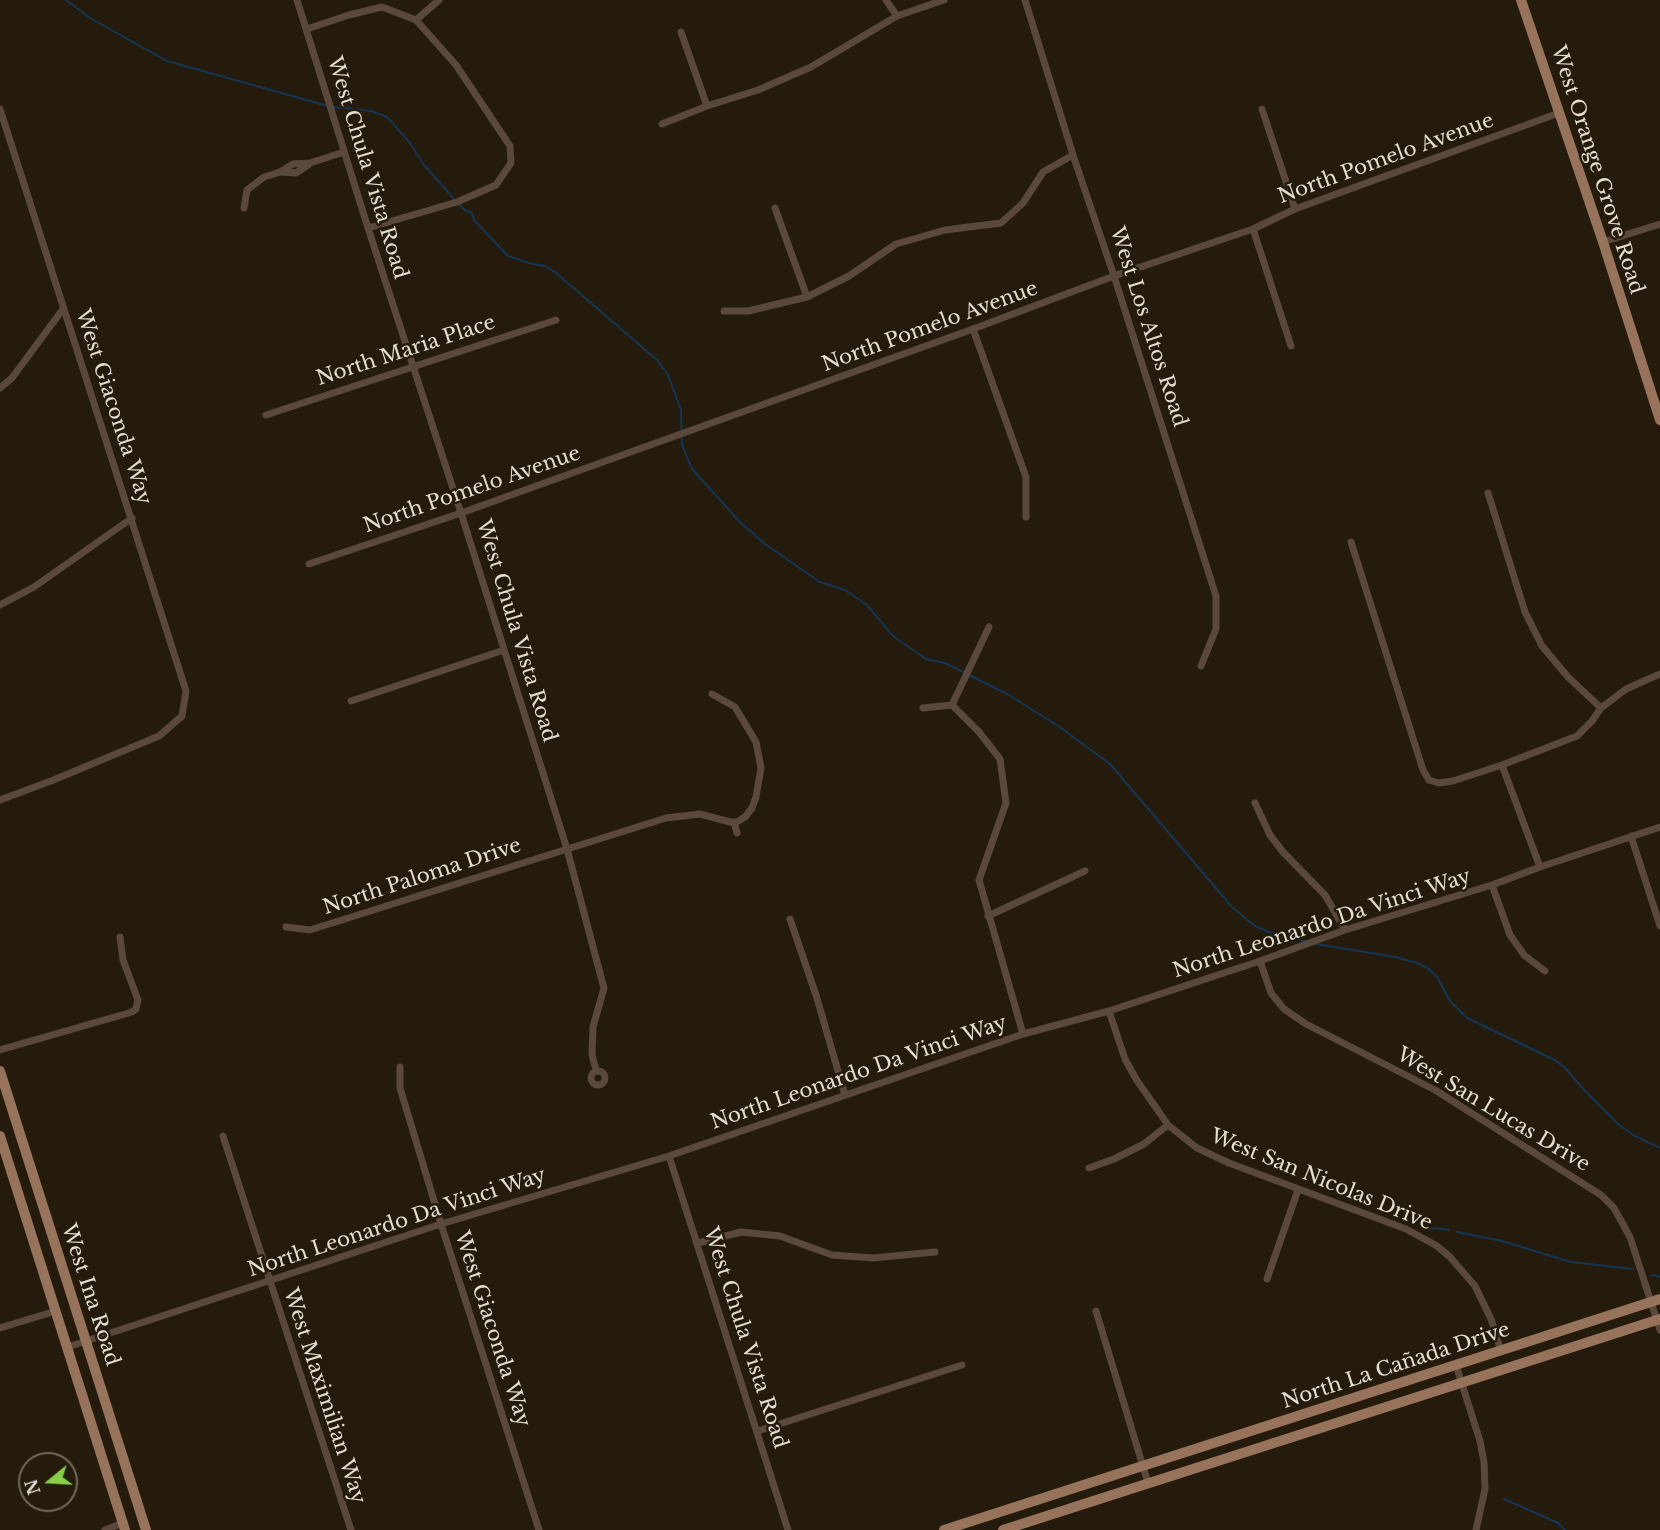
<!DOCTYPE html>
<html>
<head>
<meta charset="utf-8">
<style>
  body { margin:0 }
  #map { position:relative; width:1660px; height:1530px; overflow:hidden; background:#241b0c; font-family:"Libre Baskerville",serif }
  canvas { display:block }
  .north { position:absolute; left:18px; top:1452px; width:60px; height:60px; box-sizing:border-box; background:#241b0c; border:2px solid #70695c; border-radius:50%; rotate:252deg; font-size:16px; font-weight:700; line-height:24px; text-align:center; color:#e3ddd3 }
  .north::after { content:''; display:block; margin:auto; width:21px; height:27px; background:#88cf49; clip-path:polygon(50% 0,100% 100%,50% 72%,0 100%) }
</style>
</head>
<body>
<div id="map">
<canvas width="1660" height="1530"></canvas>
<div class="north">N</div>
</div>
<script>
const context = document.querySelector('canvas').getContext('2d');
context.lineJoin = 'round';
const shape = rows => new Path2D(rows.map(r => 'M' + r).join(''));
function strokePath(path, color, width, dash) { context.strokeStyle = color; context.lineWidth = width; context.lineCap = dash ? 'butt' : 'round'; context.setLineDash(dash || []); context.stroke(path); }
function write(font, color, halo, rows, align = 'center') {
  context.font = font + ' "Libre Baskerville",serif'; context.lineWidth = 5; context.setLineDash([]); context.textBaseline = 'middle'; context.strokeStyle = halo; context.fillStyle = color; for (const [text, x, y, turn = 0] of rows) {
    context.save(); context.translate(x, y); context.rotate((+turn || 0) * Math.PI / 180); context.textAlign = isNaN(turn) ? turn : align; if (halo) context.strokeText(text, 0, 0); context.fillText(text, 0, 0); context.restore();
  }
}
strokePath(shape([
  [66,0,90,18,167,61,328,106],
  [334,107,371,111,387,117,410,143,424,165,455,200],
  [459,204,465,210,472,213,474,220,508,256,529,263,545,266,555,272,657,360,668,375,681,410,682,445,692,469,740,522,765,544,820,582,845,590,867,605,893,636,926,659,945,663,1009,695,1061,728,1110,764,1232,907,1255,926,1278,936,1308,942],
  [1316,944,1395,957,1417,963,1429,969,1437,977,1450,1001,1467,1018,1555,1060,1565,1068,1586,1092,1618,1124,1633,1135,1660,1148],
  [1426,1230,1436,1228,1449,1230],
  [1457,1232,1502,1241,1571,1262,1633,1269],
  [1652,1275,1660,1277],
  [1504,1499,1558,1523,1565,1530]
]), '#143553', 2);
strokePath(shape([
  [297,0,368,228,461,513,567,849,604,988,593,1027,592,1055,596,1070],
  [886,0,897,16],
  [1025,0,1073,155,1114,276,1216,596,1216,629,1201,666],
  [416,20,439,0],
  [307,29,349,15,382,7,416,20,456,65,510,146,511,163,496,185,457,202,368,228],
  [681,32,707,106],
  [0,109,186,691,182,716,159,736,51,781,0,800],
  [1262,109,1295,209],
  [662,124,707,106,758,90,811,67,897,16,944,0],
  [280,172,296,173,308,165],
  [244,208,247,190,264,177,280,172,293,164,310,163,344,152],
  [775,208,807,297],
  [1253,229,1291,346],
  [1603,242,1660,224],
  [724,311,748,311,807,297,849,276,896,244,945,230,1001,223,1023,203,1043,172,1073,155],
  [973,329,1026,477,1026,517],
  [0,388,12,378,63,309],
  [266,415,556,320],
  [1488,493,1525,612,1542,646,1568,677,1601,708],
  [1351,542,1423,770,1429,780],
  [309,564,461,513,973,329,1114,276,1253,229,1295,209,1559,113],
  [0,605,34,587,132,518],
  [351,701,504,650],
  [952,705,989,627],
  [923,708,952,705,979,732,1000,759,1006,803,979,880,1023,1034],
  [1502,765,1540,867],
  [1429,780,1439,783,1453,781,1502,765,1577,736,1592,721,1601,708,1626,689,1660,674],
  [1255,803,1270,835,1283,852,1325,895,1345,930],
  [734,822,737,833],
  [1631,836,1660,926],
  [1492,885,1510,935,1524,955,1545,971],
  [988,916,1085,871],
  [790,919,816,995,845,1095],
  [286,927,310,930,666,818,700,814,730,822,737,822,745,817,752,808,756,797,761,768,756,742,735,707,712,694],
  [1260,961,1271,993,1284,1009,1306,1024,1435,1090,1601,1195,1614,1208,1630,1237,1660,1330],
  [1109,1011,1125,1059,1136,1079,1168,1125,1197,1148,1229,1163,1406,1229,1437,1246,1450,1257,1475,1286,1491,1319,1501,1351],
  [0,1050,132,1012,136,1009,138,1000,123,960,120,937],
  [400,1067,400,1088,441,1224,539,1530],
  '591 1078a7 7 0 1 1 14 0a7 7 0 1 1-14 0Z',
  [223,1136,351,1530],
  [669,1156,788,1530],
  [1089,1168,1114,1159,1144,1144,1168,1125],
  [698,1243,741,1232,780,1236,832,1255,873,1258,935,1252],
  [1267,1279,1298,1190],
  [1096,1311,1148,1483],
  [0,1328,56,1311],
  [68,1347,441,1224,669,1156,1023,1034,1109,1011,1260,961,1345,930,1492,885,1540,867,1660,827],
  [1456,1365,1480,1441,1484,1462,1485,1489,1476,1530],
  [758,1431,962,1365],
  [105,1530,123,1523]
]), '#5a483d', 7);
strokePath(shape([
  [1521,0,1603,242,1660,420],
  [0,1071,146,1530],
  [0,1136,125,1530],
  [944,1530,1660,1299],
  [1003,1530,1660,1319]
]), '#97735c', 10);
write('20px', '#e3ddd3', '#241b0c', [
  ["North Pomelo Avenue",1386,159,-20],
  ["West Chula Vista Road",367,168,73],
  ["West Orange Grove Road",1597,170,72],
  ["North Pomelo Avenue",930,327,-20],
  ["West Los Altos Road",1148,327,72],
  ["North Maria Place",406,351,-18],
  ["West Giaconda Way",113,407,72],
  ["North Pomelo Avenue",472,490,-19],
  ["West Chula Vista Road",516,631,73],
  ["North Paloma Drive",422,877,-18],
  ["North Leonardo Da Vinci Way",1322,924,-18],
  ["North Leonardo Da Vinci Way",859,1073,-19],
  ["West San Lucas Drive",1493,1110,31],
  ["West San Nicolas Drive",1321,1180,22],
  ["North Leonardo Da Vinci Way",397,1223,-18],
  ["West Ina Road",90,1295,72],
  ["West Giaconda Way",492,1329,72],
  ["West Chula Vista Road",745,1338,72],
  ["North La Cañada Drive",1396,1366,-18],
  ["West Maximilian Way",324,1396,72]
]);
</script>
</body>
</html>
